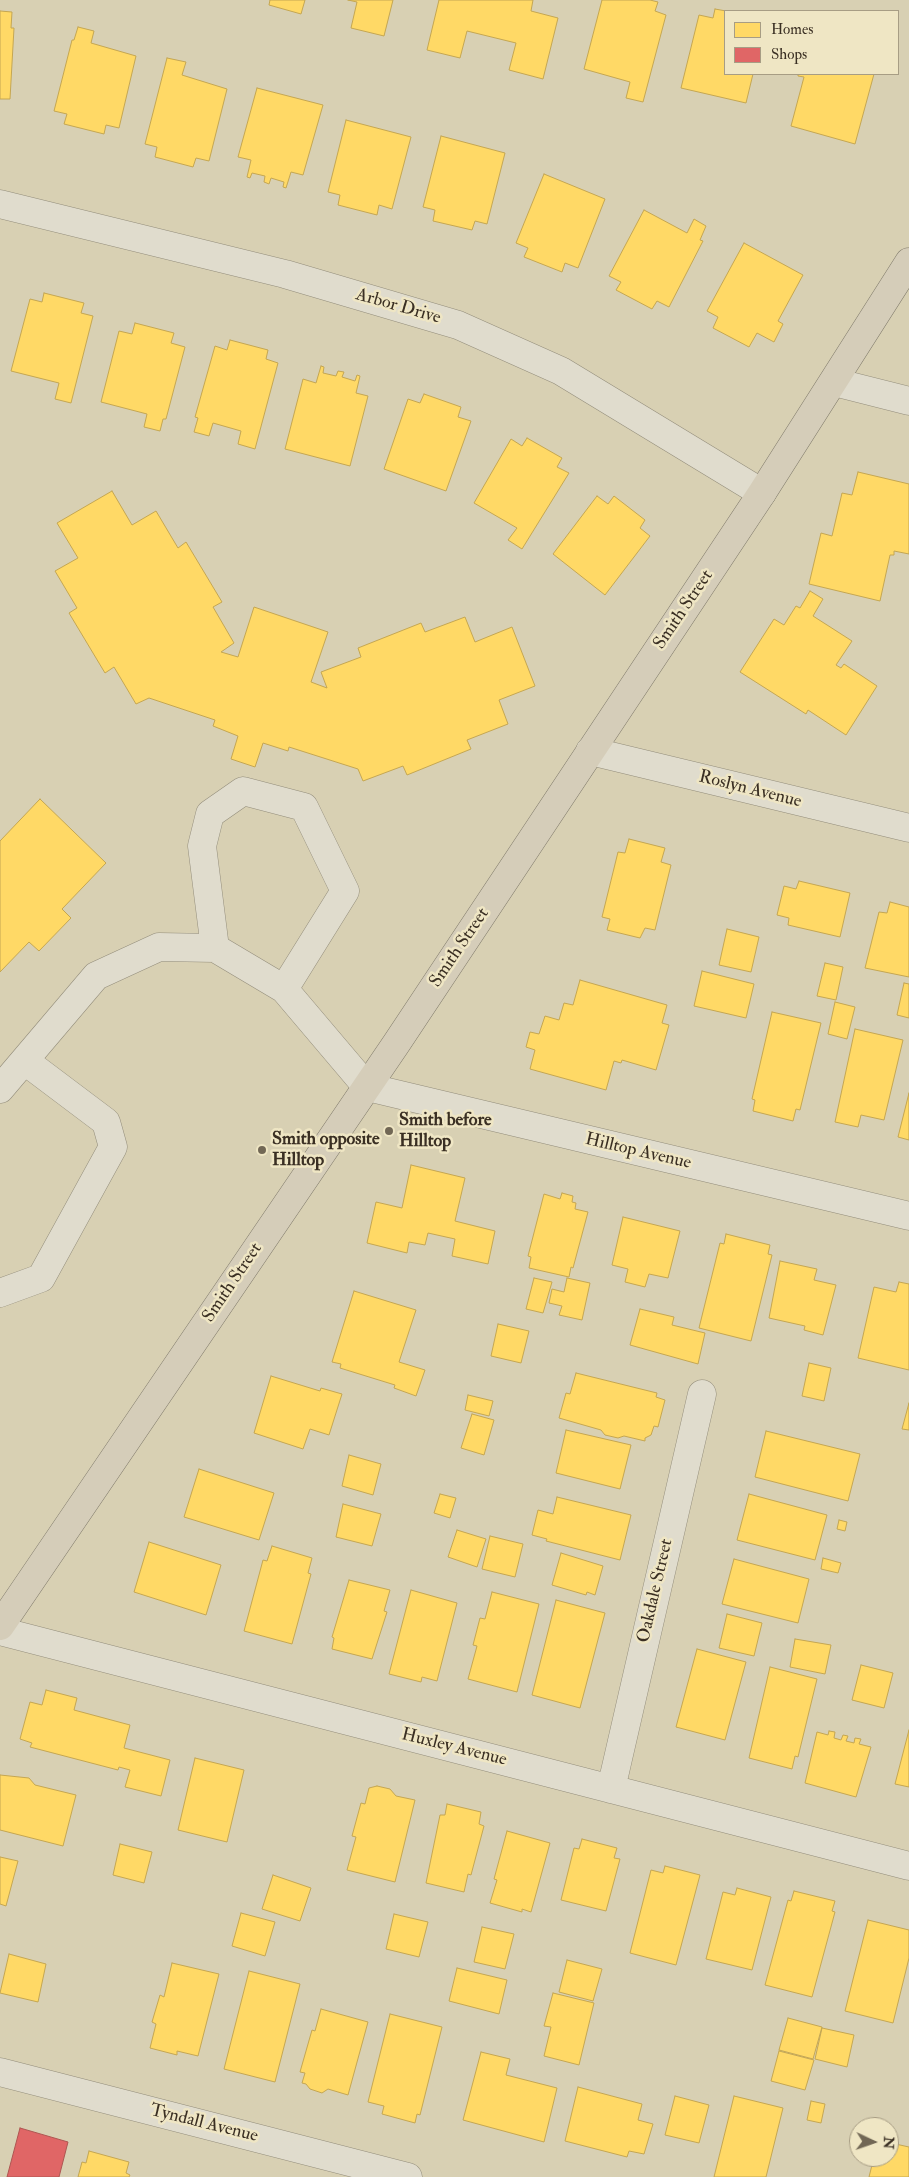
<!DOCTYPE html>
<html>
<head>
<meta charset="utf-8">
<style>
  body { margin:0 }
  #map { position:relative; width:909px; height:2177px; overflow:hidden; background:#d8d0b3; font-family:"IM FELL Double Pica",serif }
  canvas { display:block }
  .legend { position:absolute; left:724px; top:10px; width:175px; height:65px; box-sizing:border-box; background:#efe6c4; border:1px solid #a79d84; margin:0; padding:6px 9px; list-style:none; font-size:15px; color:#3a2f23 }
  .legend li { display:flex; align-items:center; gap:10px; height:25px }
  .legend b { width:25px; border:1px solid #a79d84 }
  .north { position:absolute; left:849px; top:2117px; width:50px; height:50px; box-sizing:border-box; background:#efe6c4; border:1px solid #a79d84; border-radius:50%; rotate:93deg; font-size:14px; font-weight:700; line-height:20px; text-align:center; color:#3a2f23 }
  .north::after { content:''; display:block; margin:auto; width:18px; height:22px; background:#716755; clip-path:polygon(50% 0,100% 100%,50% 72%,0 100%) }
</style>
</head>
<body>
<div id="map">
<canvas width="909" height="2177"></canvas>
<ul class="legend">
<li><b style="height:14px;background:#ffd966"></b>Homes</li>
<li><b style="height:14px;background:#e06666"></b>Shops</li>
</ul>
<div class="north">N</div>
</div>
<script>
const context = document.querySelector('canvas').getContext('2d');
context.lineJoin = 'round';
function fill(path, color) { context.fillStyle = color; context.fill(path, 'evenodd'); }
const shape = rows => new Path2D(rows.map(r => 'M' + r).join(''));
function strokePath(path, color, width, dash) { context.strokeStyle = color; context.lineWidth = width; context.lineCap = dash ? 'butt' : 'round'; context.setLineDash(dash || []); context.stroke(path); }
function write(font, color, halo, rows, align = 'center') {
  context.font = font + ' "IM FELL Double Pica",serif'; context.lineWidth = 5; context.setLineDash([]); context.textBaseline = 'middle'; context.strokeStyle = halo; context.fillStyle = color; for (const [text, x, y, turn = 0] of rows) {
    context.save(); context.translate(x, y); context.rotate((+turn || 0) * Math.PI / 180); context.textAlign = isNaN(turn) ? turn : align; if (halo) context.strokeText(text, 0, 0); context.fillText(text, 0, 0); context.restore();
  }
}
const homes = shape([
  [270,0,305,0,301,14,269,5,270,0],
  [348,0,393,0,384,36,351,28,357,2,348,0],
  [439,0,533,0,531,11,558,18,543,79,509,70,516,43,467,31,460,58,427,50,439,0],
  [602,0,650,0,658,2,655,11,666,15,643,102,626,98,630,82,584,69,602,0],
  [715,9,726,11,725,74,753,74,746,103,681,88,699,15,713,18,715,9],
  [0,11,12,12,11,28,14,28,10,99,0,99,0,11],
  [78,27,94,31,91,43,136,56,119,128,106,125,104,134,64,124,67,114,54,111,72,40,74,40,78,27],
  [167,58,186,62,182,75,227,89,209,161,196,158,193,167,155,157,157,147,145,144,167,58],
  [798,74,874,74,855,144,791,126,804,77,798,76,798,74],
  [257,88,323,105,303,175,291,172,286,188,283,187,284,182,271,178,269,184,264,182,265,176,252,173,250,178,247,177,251,160,238,157,257,88],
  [346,120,411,137,392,209,379,205,377,215,338,205,340,195,328,192,346,120],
  [441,136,505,153,487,224,475,221,472,230,433,221,435,210,423,207,441,136],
  [544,174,605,199,578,268,565,263,562,272,524,257,528,248,516,243,544,174],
  [644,210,687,233,694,219,706,226,700,240,703,241,669,307,657,301,652,309,616,290,621,282,609,276,644,210],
  [744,243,803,275,778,321,783,324,774,342,757,333,749,347,713,328,718,317,707,311,744,243],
  [44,293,84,303,81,313,93,316,71,403,55,399,59,383,11,371,30,299,42,302,44,293],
  [135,323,174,333,171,343,185,347,166,419,163,419,160,431,144,427,147,414,101,402,119,331,132,334,135,323],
  [230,340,268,350,266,359,278,363,255,449,238,444,241,431,213,423,209,436,194,432,198,418,195,417,215,346,227,350,230,340],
  [321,366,324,367,323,373,336,376,338,371,344,372,342,377,355,381,357,375,360,376,356,393,368,396,350,466,285,449,303,379,316,383,321,366],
  [424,394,461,407,458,417,471,421,446,491,384,469,408,399,420,403,424,394],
  [527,438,562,458,557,467,569,473,522,549,508,540,517,528,474,503,511,439,522,446,527,438],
  [858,472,909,484,909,554,894,551,894,555,890,555,880,601,809,584,821,533,832,536,842,493,852,495,858,472],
  [112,491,132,525,156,511,178,548,186,542,222,602,213,607,234,643,221,652,238,657,254,607,328,632,311,682,327,688,321,672,361,657,358,648,421,623,425,632,465,617,475,642,512,627,535,686,499,700,508,724,467,740,471,749,407,775,403,766,363,781,358,769,289,747,288,751,263,743,255,767,231,759,238,736,213,726,215,720,149,698,136,704,114,667,105,673,69,613,77,608,55,571,78,558,57,523,112,491],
  [597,496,608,504,614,496,645,520,640,528,650,536,605,595,553,554,597,496],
  [810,591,823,599,813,616,852,641,836,665,841,668,844,664,877,686,846,735,808,710,806,714,740,672,774,619,784,625,796,606,800,608,810,591],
  [40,799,106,863,62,909,71,918,39,951,29,942,0,972,0,841,40,799],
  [629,839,665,848,661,862,671,865,655,930,645,928,640,938,607,930,610,919,602,917,618,852,625,853,629,839],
  [799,881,850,893,840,937,788,925,789,918,777,915,784,886,796,889,799,881],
  [890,902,909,907,909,977,865,968,879,912,887,913,890,902],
  [727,929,759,937,751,972,719,965,727,929],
  [825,963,843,967,836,1000,817,996,825,963],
  [702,971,754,984,746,1018,694,1006,702,971],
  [580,980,667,1005,662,1023,669,1025,656,1070,622,1060,621,1063,614,1061,606,1090,530,1069,535,1050,526,1047,530,1032,539,1034,545,1016,559,1020,564,1003,573,1005,580,980],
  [904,983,909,984,909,1018,897,1015,904,983],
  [835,1002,855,1007,847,1039,828,1034,835,1002],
  [772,1012,821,1023,800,1110,796,1109,793,1121,753,1111,755,1100,752,1099,772,1012],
  [855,1029,903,1040,884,1120,861,1115,858,1127,835,1122,855,1029],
  [909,1093,909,1140,898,1137,909,1093],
  [411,1165,465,1178,455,1221,495,1231,488,1264,452,1256,455,1239,428,1233,425,1245,409,1242,407,1253,367,1243,376,1202,402,1208,411,1165],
  [562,1193,573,1196,572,1202,576,1203,575,1209,588,1212,573,1268,571,1267,569,1277,529,1268,531,1257,528,1256,544,1194,560,1199,562,1193],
  [623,1217,680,1231,668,1278,649,1274,645,1287,625,1282,628,1269,612,1265,623,1217],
  [726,1234,770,1245,768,1254,772,1255,751,1341,699,1328,720,1243,724,1244,726,1234],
  [780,1261,817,1269,814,1280,836,1285,823,1335,804,1330,805,1326,769,1318,780,1261],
  [534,1278,552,1282,543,1313,526,1309,534,1278],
  [567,1278,590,1283,582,1320,559,1315,562,1306,549,1303,552,1289,564,1292,567,1278],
  [899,1282,909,1284,909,1370,858,1358,874,1287,896,1292,899,1282],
  [354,1291,416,1310,399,1362,425,1370,416,1396,394,1388,395,1385,340,1368,341,1364,332,1362,354,1291],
  [640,1309,674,1317,672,1325,705,1333,698,1364,630,1345,640,1309],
  [498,1324,529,1331,521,1363,491,1356,498,1324],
  [809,1363,831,1368,824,1401,802,1396,809,1363],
  [576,1373,657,1393,656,1397,665,1400,658,1427,654,1426,651,1435,645,1438,645,1441,624,1436,618,1438,605,1435,601,1430,559,1418,566,1393,570,1394,576,1373],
  [271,1376,320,1391,321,1388,342,1394,329,1435,310,1429,303,1449,254,1433,271,1376],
  [468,1395,493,1401,489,1416,465,1410,468,1395],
  [909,1403,909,1430,902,1429,909,1403],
  [472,1414,494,1420,484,1455,461,1448,472,1414],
  [566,1430,631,1445,620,1489,556,1473,566,1430],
  [766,1431,860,1454,848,1501,755,1477,766,1431],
  [349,1455,381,1464,373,1495,342,1486,349,1455],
  [199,1469,274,1493,259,1540,184,1517,199,1469],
  [440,1494,456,1498,450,1518,434,1513,440,1494],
  [749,1494,827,1515,815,1560,737,1540,749,1494],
  [557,1497,631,1515,620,1560,546,1541,547,1539,532,1535,538,1510,553,1514,557,1497],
  [343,1504,381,1514,372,1546,336,1537,343,1504],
  [839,1520,847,1522,845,1531,837,1529,839,1520],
  [457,1530,486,1539,477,1567,448,1557,457,1530],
  [490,1536,523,1544,515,1577,482,1569,490,1536],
  [149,1542,221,1565,206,1615,134,1592,149,1542],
  [272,1546,312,1558,308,1573,311,1574,292,1644,244,1631,263,1560,267,1561,272,1546],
  [561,1553,603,1566,595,1595,587,1592,586,1595,552,1585,561,1553],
  [823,1558,841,1563,838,1573,821,1569,823,1558],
  [734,1559,809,1579,798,1623,722,1604,734,1559],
  [349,1580,390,1590,384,1611,387,1612,372,1659,332,1649,334,1638,332,1637,349,1580],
  [411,1590,457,1603,437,1681,422,1677,421,1682,389,1674,411,1590],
  [492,1592,539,1604,517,1692,468,1679,477,1646,473,1645,480,1618,485,1619,492,1592],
  [556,1600,605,1613,580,1708,532,1695,556,1600],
  [727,1614,762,1623,754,1656,719,1648,727,1614],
  [795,1639,831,1645,825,1674,790,1667,795,1639],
  [697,1649,746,1662,725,1740,676,1727,697,1649],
  [861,1665,893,1673,884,1708,852,1700,861,1665],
  [770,1667,817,1679,798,1757,795,1756,792,1769,749,1758,770,1667],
  [46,1690,77,1698,74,1710,130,1725,124,1748,170,1760,161,1796,125,1787,130,1770,119,1767,118,1770,30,1747,32,1743,20,1739,30,1702,42,1705,46,1690],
  [909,1730,909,1787,895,1784,909,1730],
  [829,1731,835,1732,834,1738,841,1740,843,1735,848,1736,846,1741,854,1743,855,1738,861,1739,859,1744,871,1747,856,1797,805,1783,817,1732,828,1735,829,1731],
  [195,1758,244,1770,227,1842,178,1830,195,1758],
  [0,1775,29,1778,35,1785,76,1795,63,1846,0,1830,0,1775],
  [377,1786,390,1789,396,1796,415,1800,395,1882,347,1870,356,1837,352,1836,361,1803,365,1804,369,1788,377,1786],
  [447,1804,481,1812,479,1824,484,1826,471,1875,468,1874,464,1892,426,1883,440,1815,445,1815,447,1804],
  [507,1831,550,1843,531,1912,522,1909,522,1912,490,1903,497,1880,494,1879,507,1831],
  [582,1839,617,1848,614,1858,620,1859,606,1911,561,1900,574,1848,579,1849,582,1839],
  [120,1844,152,1852,144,1883,113,1875,120,1844],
  [0,1857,18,1861,6,1906,0,1904,0,1857],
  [665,1866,700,1875,676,1965,630,1953,651,1870,663,1873,665,1866],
  [273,1875,311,1888,300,1921,262,1909,273,1875],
  [737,1888,771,1897,752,1970,706,1959,723,1892,735,1895,737,1888],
  [794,1891,835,1901,832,1911,835,1912,812,1997,765,1985,788,1900,791,1901,794,1891],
  [241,1913,275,1922,265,1956,232,1946,241,1913],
  [394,1914,428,1922,419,1957,386,1949,394,1914],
  [868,1920,909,1930,909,1958,893,2023,845,2011,868,1920],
  [482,1927,514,1934,505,1969,474,1962,482,1927],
  [9,1954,46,1964,38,2002,0,1993,9,1954],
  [567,1960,602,1969,593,2001,559,1992,567,1960],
  [172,1963,219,1974,198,2056,177,2051,177,2055,150,2048,156,2024,152,2022,160,1995,164,1997,172,1963],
  [457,1968,507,1980,499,2014,449,2001,457,1968],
  [249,1971,300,1984,275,2082,224,2069,249,1971],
  [553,1993,594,2003,579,2065,544,2056,551,2027,544,2026,553,1993],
  [321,2009,368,2022,348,2095,328,2089,322,2093,310,2089,306,2084,302,2083,305,2073,300,2072,312,2030,315,2031,321,2009],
  [390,2014,442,2027,420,2115,417,2114,415,2123,382,2114,384,2106,368,2102,390,2014],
  [788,2018,822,2027,813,2059,779,2050,788,2018],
  [822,2028,854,2035,847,2067,815,2059,822,2028],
  [779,2051,814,2060,805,2090,771,2081,779,2051],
  [481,2052,510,2059,506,2075,557,2088,544,2142,463,2120,481,2052],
  [578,2087,642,2104,638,2120,653,2124,644,2154,629,2151,627,2157,565,2141,578,2087],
  [675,2096,709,2105,699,2143,665,2135,675,2096],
  [734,2096,783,2108,766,2177,714,2177,734,2096],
  [811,2101,825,2104,821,2123,807,2120,811,2101],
  [891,2143,909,2147,909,2177,869,2177,874,2157,887,2159,891,2143],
  [89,2151,129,2162,126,2173,130,2175,129,2177,78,2177,82,2162,86,2163,89,2151]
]);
fill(homes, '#ffd966');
strokePath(homes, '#c4a652', 1);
const shops = shape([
  [20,2128,68,2142,59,2177,7,2177,20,2128]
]);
fill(shops, '#e06666');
strokePath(shops, '#ae5652', 1);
const minor = shape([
  [0,204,285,274,458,325,561,371,762,493],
  [834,382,909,401],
  [590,751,909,828],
  [215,948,202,846,210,814,243,791,304,807,345,891,284,989],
  [0,1089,96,976,159,947,215,948,284,989,367,1087,909,1216],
  [0,1293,41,1278,113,1147,106,1122,25,1061],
  [0,1631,909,1866],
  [611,1789,702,1394],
  [0,2072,408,2177]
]);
const major = shape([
  [0,1626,396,1044,762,493,909,262]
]);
strokePath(minor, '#938d7b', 29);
strokePath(major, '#7d7768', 29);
strokePath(minor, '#e0dccd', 28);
strokePath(major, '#d5cdb9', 28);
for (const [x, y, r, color] of [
  [389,1131,5,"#716755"],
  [262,1150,5,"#716755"]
]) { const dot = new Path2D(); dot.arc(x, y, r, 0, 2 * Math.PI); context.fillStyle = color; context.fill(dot); strokePath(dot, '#efe6c4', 2); }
write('18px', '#3a2f23', '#efe6c4', [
  ["Arbor Drive",398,307,16],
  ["Smith Street",684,610,-56],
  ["Roslyn Avenue",750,790,14],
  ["Smith Street",460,948,-56],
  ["Hilltop Avenue",638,1152,13],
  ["Smith Street",233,1283,-56],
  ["Oakdale Street",656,1591,-77],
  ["Huxley Avenue",454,1748,14],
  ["Tyndall Avenue",204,2124,14]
]);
write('bold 18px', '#3a2f23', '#efe6c4', [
  ["Smith before",399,1121],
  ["Hilltop",399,1142],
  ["Smith opposite",272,1140],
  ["Hilltop",272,1161]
], 'left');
</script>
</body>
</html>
